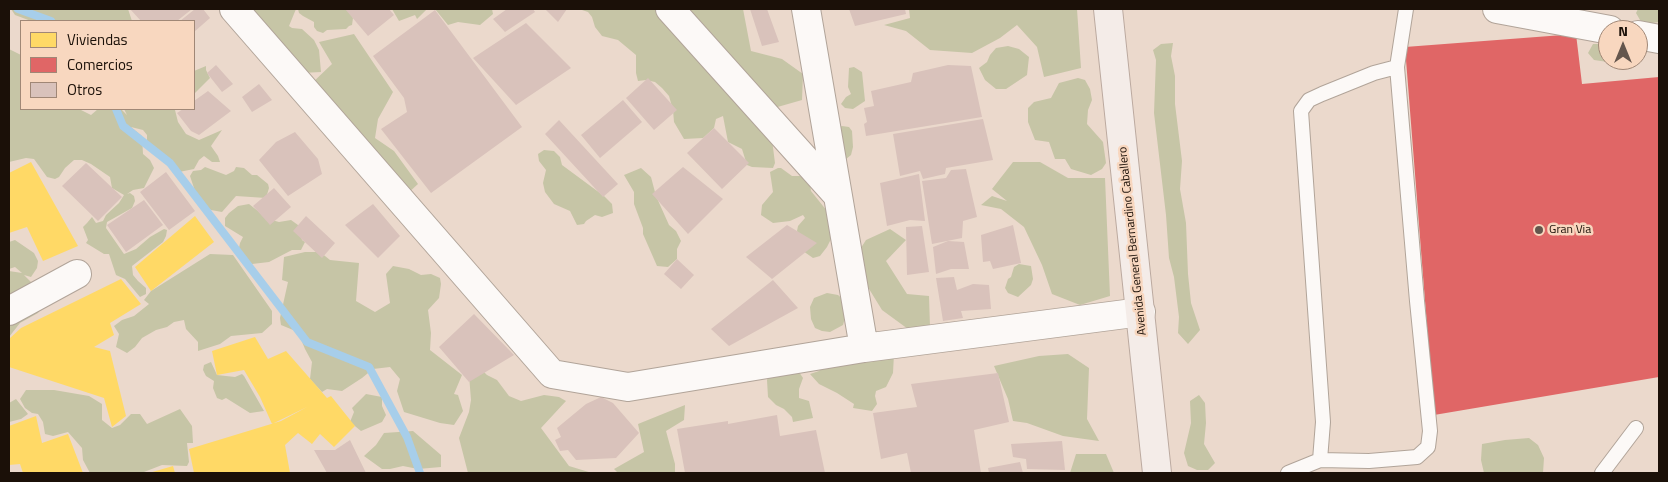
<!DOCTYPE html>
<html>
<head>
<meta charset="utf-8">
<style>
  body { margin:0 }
  #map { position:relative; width:1668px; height:482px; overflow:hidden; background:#ebd9cc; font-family:"Titillium Web",sans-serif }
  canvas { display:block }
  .frame { position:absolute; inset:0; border:10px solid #1b1008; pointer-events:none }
  .legend { position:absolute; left:20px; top:20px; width:175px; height:90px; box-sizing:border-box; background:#f8d7bf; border:1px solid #a08776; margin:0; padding:6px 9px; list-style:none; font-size:15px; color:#1b1008 }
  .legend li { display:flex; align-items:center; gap:10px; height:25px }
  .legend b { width:25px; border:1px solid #a08776 }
  .north { position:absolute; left:1598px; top:20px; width:50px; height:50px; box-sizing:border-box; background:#f8d7bf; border:1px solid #a08776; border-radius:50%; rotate:0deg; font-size:14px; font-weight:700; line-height:20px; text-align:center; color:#1b1008 }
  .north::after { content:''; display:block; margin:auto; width:18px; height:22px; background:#64564d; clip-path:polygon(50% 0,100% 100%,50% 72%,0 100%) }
</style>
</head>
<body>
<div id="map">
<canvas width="1668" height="482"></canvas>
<div class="frame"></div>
<ul class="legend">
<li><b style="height:14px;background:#ffd966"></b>Viviendas</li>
<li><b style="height:14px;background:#e06666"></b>Comercios</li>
<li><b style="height:14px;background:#d9c2bb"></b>Otros</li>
</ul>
<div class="north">N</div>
</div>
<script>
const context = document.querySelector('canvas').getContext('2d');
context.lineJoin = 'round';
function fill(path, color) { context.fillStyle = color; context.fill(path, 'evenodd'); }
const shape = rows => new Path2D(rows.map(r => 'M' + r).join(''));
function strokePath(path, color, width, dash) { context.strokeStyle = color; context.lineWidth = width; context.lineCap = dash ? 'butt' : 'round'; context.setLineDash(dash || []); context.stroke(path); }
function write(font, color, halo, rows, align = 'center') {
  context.font = font + ' "Titillium Web",sans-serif'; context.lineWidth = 5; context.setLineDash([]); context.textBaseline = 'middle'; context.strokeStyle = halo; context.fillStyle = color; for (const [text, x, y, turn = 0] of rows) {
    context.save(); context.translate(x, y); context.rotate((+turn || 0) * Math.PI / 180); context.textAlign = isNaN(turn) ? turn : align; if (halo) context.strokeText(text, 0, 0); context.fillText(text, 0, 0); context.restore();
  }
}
fill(shape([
  [11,9,128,9,132,21,31,21,15,15],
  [242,9,296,9,289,26,292,28,302,29,314,40,319,50,321,72,301,73],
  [298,9,350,9,353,18,352,25,349,26,346,29,327,30,323,33,317,31,314,27,314,22,303,16,299,13],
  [392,9,427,9,417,19,415,15,399,21],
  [435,9,492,9,493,14,480,25,458,22,448,25],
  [579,9,661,9,771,132,775,163,773,168,752,167,747,165,742,149,728,142,723,116,716,119,714,128,703,138,684,139,674,122,673,110,669,96,662,88,655,82,646,80,638,81,636,73,636,55,618,40,602,36,595,27,592,17,588,12],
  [679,9,743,9,751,51,782,59,803,74,802,100,774,108],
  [909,9,1077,9,1081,68,1044,77,1037,47,1017,25,1000,38,972,53,930,50,906,31,884,25,910,18],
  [1638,9,1659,9,1659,22,1646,24,1640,20,1636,13],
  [354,34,393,92,378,119,375,138,394,151,418,184,407,194,310,85,332,64,319,42],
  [1173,43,1171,56,1175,76,1175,104,1182,161,1180,189,1186,223,1188,274,1191,303,1200,330,1188,344,1178,333,1179,317,1174,277,1169,258,1166,215,1154,113,1156,60,1153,50,1161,44],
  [1593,44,1608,44,1608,60,1638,60,1638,50,1643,57,1637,64,1628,65,1594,60,1588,53],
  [1008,46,1019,49,1029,57,1027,75,1006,89,996,89,985,80,979,68,987,62,990,55,996,48],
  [9,49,21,55,21,109,79,109,91,115,98,109,121,109,127,115,124,109,176,109,175,110,178,122,186,134,199,140,222,130,211,146,218,156,220,162,212,162,204,156,199,160,194,169,179,172,167,160,151,148,147,141,147,135,143,130,131,127,142,136,143,154,150,160,154,168,144,188,133,190,127,194,130,193,134,196,135,201,132,208,107,222,106,228,124,254,136,249,150,237,164,229,167,230,166,236,163,242,132,266,133,275,138,281,146,288,146,294,140,297,125,279,116,275,109,254,104,254,86,243,88,240,83,227,87,223,92,217,96,223,103,221,106,215,119,203,124,195,112,188,110,177,91,164,82,160,74,160,65,168,59,177,55,179,47,177,34,159,26,158,9,162],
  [206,66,206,70,210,78,194,94,194,71],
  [854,67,862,72,865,101,853,109,845,108,841,104,846,97,851,94,848,87,849,68],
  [1078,78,1085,80,1090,89,1092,100,1088,110,1087,124,1103,142,1106,163,1102,169,1091,175,1071,169,1065,159,1055,159,1049,142,1035,140,1028,122,1028,108,1034,102,1051,98,1059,83],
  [842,126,849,127,852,131,853,147,851,155,840,164,833,130],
  [544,150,554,151,560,157,562,165,604,196,612,204,613,213,602,217,595,215,586,221,584,224,577,225,570,211,554,204,545,192,543,183,546,170,539,161,538,154],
  [1013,162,1040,162,1068,178,1105,178,1110,296,1080,305,1052,294,1042,265,1024,227,1001,209,981,205,992,196,1007,201,992,189],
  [205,167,226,175,234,171,236,167,244,168,252,175,257,175,268,184,269,188,266,198,236,196,222,212,211,210,199,203,190,176,193,171,201,170],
  [641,168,651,177,656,196,669,225,676,231,681,241,677,249,677,259,668,267,657,266,643,234,643,228,634,204,634,192,624,175],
  [778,168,781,168,792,176,800,176,806,180,810,184,811,191,827,211,836,229,827,247,820,256,813,258,803,251,797,231,798,226,805,218,803,215,790,221,773,223,761,215,762,205,773,192,770,172],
  [249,204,268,219,279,222,291,220,298,225,302,240,305,242,301,250,292,250,269,262,252,264,245,258,239,248,240,243,243,237,225,226,225,218,229,213,238,206],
  [890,229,906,240,886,261,907,294,929,296,930,327,908,329,882,310,866,284,855,257,866,240],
  [15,240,34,253,38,261,37,268,31,277,24,275,31,282,42,307,38,313,20,323,9,337,9,271,22,273,15,267,9,269,9,242],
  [305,252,320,252,330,260,359,263,356,301,375,312,390,303,386,274,393,266,409,269,421,275,431,274,440,278,441,284,439,298,428,310,431,333,430,350,462,375,454,394,458,395,463,411,454,425,440,423,404,412,397,391,400,379,390,367,373,369,362,378,342,391,327,389,322,392,310,379,312,362,305,349,298,332,281,325,280,318,288,282,282,280,284,257],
  [210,254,233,255,272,311,272,324,262,333,231,336,220,344,198,351,198,342,186,329,184,320,174,322,167,327,156,330,142,338,135,347,127,353,116,347,119,334,114,326,122,320,134,316,149,304,144,300,151,291],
  [1019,264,1031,266,1033,279,1031,285,1018,297,1008,293,1005,288,1008,279,1011,277,1014,267],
  [827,293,838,295,845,301,847,310,843,325,830,332,822,331,815,328,811,319,810,307,814,298],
  [894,354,893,373,886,387,876,391,875,396,877,404,872,411,853,408,854,404,837,393,819,384,810,374,819,371,824,365],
  [1068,354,1089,368,1087,419,1099,441,1063,436,1027,423,1013,421,1008,399,994,366,1039,356],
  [211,362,217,375,235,377,242,374,244,376,264,411,250,413,226,398,222,400,217,398,213,388,214,381,206,376,203,370,204,365],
  [480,368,487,375,497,380,509,396,521,401,544,395,559,397,566,401,541,428,569,466,592,473,468,473,459,438,469,412,471,400,469,375],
  [797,369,803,378,799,389,799,398,809,401,813,418,793,422,792,417,784,409,776,405,768,397,767,380,770,373],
  [26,390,54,390,89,396,102,404,102,420,112,428,120,425,131,414,140,414,147,424,180,409,192,426,193,443,187,443,189,462,187,466,162,465,144,472,90,473,83,460,82,448,68,432,53,436,45,434,43,422,38,414,32,413,25,408,20,399],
  [366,394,382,397,382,406,386,415,382,422,361,431,350,422,354,412,352,408],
  [1199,395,1205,403,1206,423,1204,444,1215,463,1208,470,1197,470,1188,466,1184,453,1191,423,1190,401],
  [16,399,28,414,21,419,9,422,9,403],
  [685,405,684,420,666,431,675,464,675,473,618,473,614,469,644,452,638,424],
  [413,431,441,455,441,467,418,469,403,466,390,469,382,469,364,456,376,445,384,433],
  [1529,438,1538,445,1544,458,1543,473,1484,473,1481,460,1482,444,1505,440],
  [1076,454,1106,454,1114,473,1070,473]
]), '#c6c5a6');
fill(shape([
  [31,162,78,246,43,261,27,227,9,233,9,173],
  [195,216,214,242,151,291,135,267],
  [121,279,141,304,110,323,114,335,94,347,110,351,126,416,112,427,104,398,9,367,9,339,21,328],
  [255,337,268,359,286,351,327,398,331,396,355,426,334,447,320,434,312,444,298,433,285,445,290,473,194,473,189,449,281,421,307,407,272,424,260,397,244,370,217,375,212,351],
  [36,416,42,443,68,434,83,473,23,473,20,464,9,465,9,426],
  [173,466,175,473,149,473]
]), '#ffd966');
fill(shape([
  [1576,34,1582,84,1659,77,1659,377,1434,415,1405,47]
]), '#e06666');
strokePath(shape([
  [18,9,51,21],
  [116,109,123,126,170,163,307,342,369,367,407,437,420,473]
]), '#a7ceea', 8);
fill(shape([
  [130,9,192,9,177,21,141,21],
  [195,9,203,9,210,18,194,32,194,21,180,21],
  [345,9,389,9,394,15,368,36],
  [507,9,533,9,535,12,505,32,493,19],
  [545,9,567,9,558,22],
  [750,9,767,9,779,42,762,46],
  [849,9,905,9,906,14,855,26],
  [435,10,522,127,431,193,381,129,407,112,404,98,373,56],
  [526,23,571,68,516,105,473,58],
  [216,65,233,84,222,92,207,73],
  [948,65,971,66,982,117,866,136,864,124,867,122,864,108,874,106,871,91,911,82,913,73],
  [648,78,677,110,654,130,626,98],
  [259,84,272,100,252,112,242,97],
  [208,91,231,111,199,135,191,131,177,113,183,109,194,109,194,101],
  [623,100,642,122,600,158,581,135],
  [983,119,993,160,946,168,945,174,923,179,920,171,900,176,893,134],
  [559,120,618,184,603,197,545,134],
  [714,128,749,163,722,189,687,153],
  [295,132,318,159,322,174,288,196,259,160,276,142],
  [86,163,122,197,98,221,62,186],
  [683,167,723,199,688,234,652,194],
  [966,169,977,217,963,221,962,238,932,244,922,181,946,178,951,170],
  [166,172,195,211,169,230,140,192],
  [919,174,925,221,910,220,887,226,880,183],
  [274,188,291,207,270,225,253,206],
  [144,200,163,225,126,252,107,225],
  [373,204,400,236,378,258,345,225],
  [306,216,335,243,322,258,293,231],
  [787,225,817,243,772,279,746,257],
  [1013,225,1021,263,993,269,990,261,983,262,981,235],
  [922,226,929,272,907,275,906,227],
  [948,241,964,242,969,269,951,269,936,274,933,247],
  [677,259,694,275,681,289,664,274],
  [954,277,957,290,973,284,989,285,991,309,961,311,963,318,943,321,936,278],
  [773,280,798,308,729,346,711,329],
  [474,314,514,355,469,382,439,347],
  [998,373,1009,422,974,430,981,473,911,473,907,453,881,459,873,413,917,407,911,384],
  [601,397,613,403,639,433,616,458,576,460,568,450,560,451,555,440,561,437,557,428,586,404],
  [777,415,780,436,816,430,825,473,685,473,677,429,728,421,728,424],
  [350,440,366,473,327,473,314,450,335,450],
  [1062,441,1065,470,1027,469,1026,459,1013,457,1011,444],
  [1020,462,1023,473,989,473,988,468]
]), '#d9c2bb');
const service = shape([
  [1320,460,1369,461,1417,457,1428,447,1430,431,1417,301,1397,67],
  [1288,473,1320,460,1323,422,1301,111,1309,100,1322,94,1374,73,1397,67,1406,9],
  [1602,473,1636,428]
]);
const minor = shape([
  [234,9,552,374,628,387,864,348,1141,312],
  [670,9,838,196],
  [806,9,864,348],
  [1497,9,1610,30],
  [1638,35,1659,39],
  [9,311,77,274]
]);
const primary = shape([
  [1108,9,1157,473]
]);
strokePath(service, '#b1a499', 16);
strokePath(minor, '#b1a499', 30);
strokePath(primary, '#bba99f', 30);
strokePath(service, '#fcf9f7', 14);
strokePath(minor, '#fcf9f7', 28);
strokePath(primary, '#f4ece8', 28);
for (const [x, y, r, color] of [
  [1539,230,5,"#64564d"]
]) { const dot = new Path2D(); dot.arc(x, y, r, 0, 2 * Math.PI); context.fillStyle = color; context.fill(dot); strokePath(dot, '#f8d7bf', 2); }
write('12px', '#1b1008', '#f8d7bf', [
  ["Gran Via",1549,230]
], 'left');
write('12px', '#1b1008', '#f8d7bf', [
  ["Avenida General Bernardino Caballero",1133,241,-96]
]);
</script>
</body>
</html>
